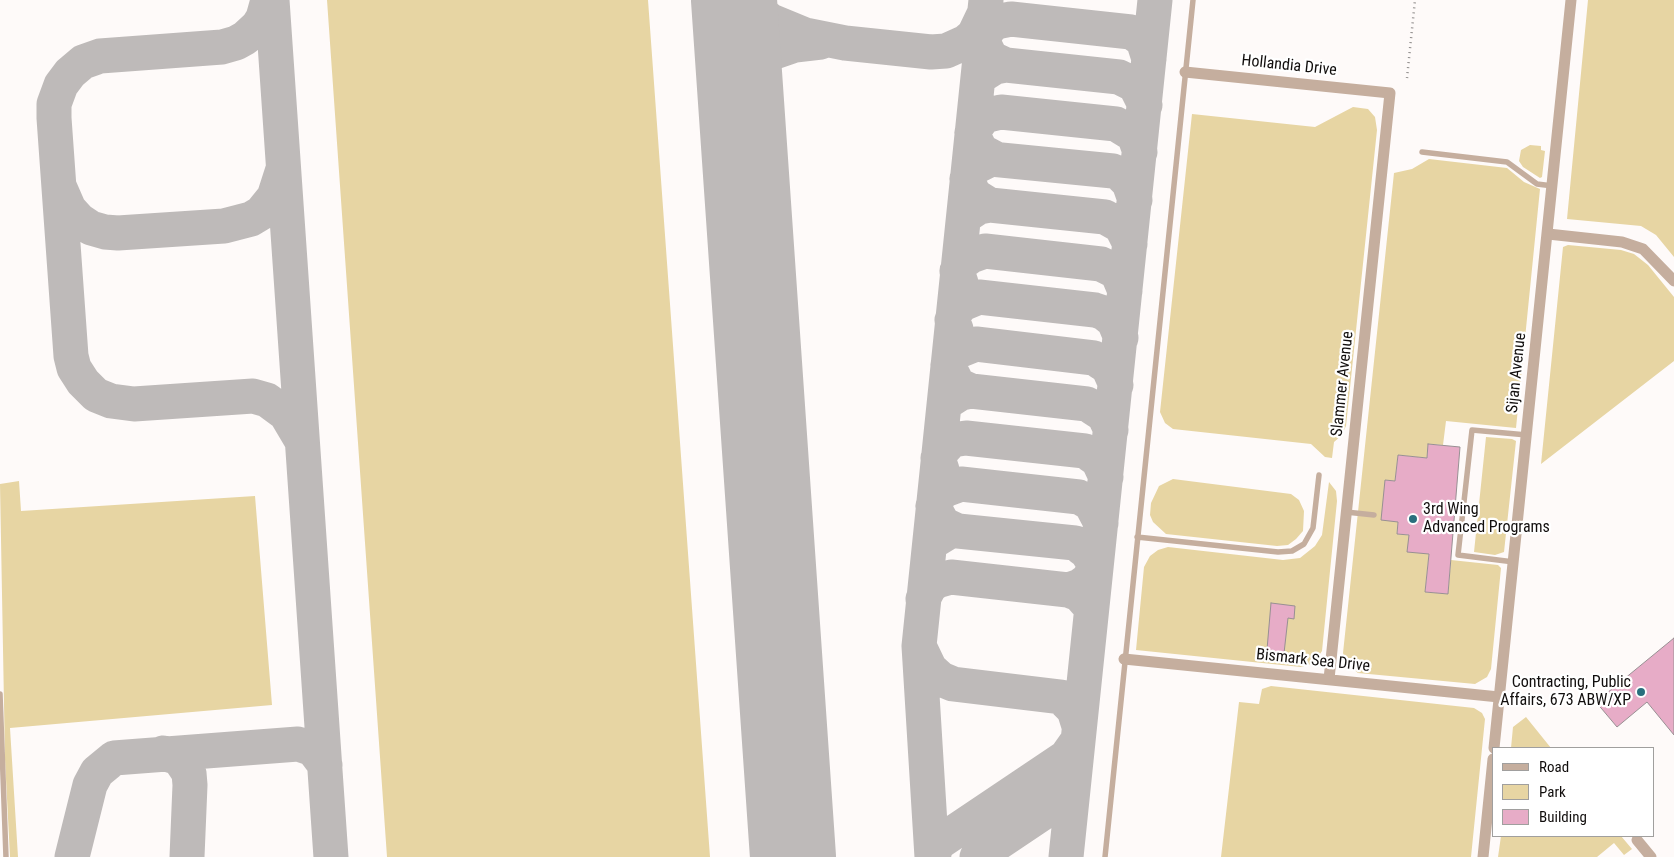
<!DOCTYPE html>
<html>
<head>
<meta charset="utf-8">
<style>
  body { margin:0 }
  #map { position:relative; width:1674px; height:857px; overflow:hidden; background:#fefaf9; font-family:"Roboto Condensed",sans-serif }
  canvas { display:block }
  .legend { position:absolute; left:1492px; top:747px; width:162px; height:90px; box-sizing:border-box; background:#fff; border:1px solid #a09f9e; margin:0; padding:6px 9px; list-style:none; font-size:15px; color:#110e0d }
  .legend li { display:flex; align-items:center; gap:10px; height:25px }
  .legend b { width:25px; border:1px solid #a09f9e }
</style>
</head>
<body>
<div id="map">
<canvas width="1674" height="857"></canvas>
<ul class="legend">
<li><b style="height:6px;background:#c5ae9e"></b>Road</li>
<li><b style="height:14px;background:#e7d5a3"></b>Park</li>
<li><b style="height:14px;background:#e7acc7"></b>Building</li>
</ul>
</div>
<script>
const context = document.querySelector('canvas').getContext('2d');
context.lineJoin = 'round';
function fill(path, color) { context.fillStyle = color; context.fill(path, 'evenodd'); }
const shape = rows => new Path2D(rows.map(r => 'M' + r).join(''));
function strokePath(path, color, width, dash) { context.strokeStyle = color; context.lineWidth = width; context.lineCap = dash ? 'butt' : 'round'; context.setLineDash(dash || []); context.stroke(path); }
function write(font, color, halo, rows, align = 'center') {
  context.font = font + ' "Roboto Condensed",sans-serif'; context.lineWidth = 4.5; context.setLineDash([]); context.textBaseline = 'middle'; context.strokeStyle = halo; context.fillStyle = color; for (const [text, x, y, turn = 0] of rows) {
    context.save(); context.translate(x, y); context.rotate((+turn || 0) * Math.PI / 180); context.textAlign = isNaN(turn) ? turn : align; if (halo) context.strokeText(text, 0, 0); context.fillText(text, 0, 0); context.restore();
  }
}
fill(shape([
  [327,0,648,0,710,857,387,857],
  [1588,0,1674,0,1674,257,1656,235,1641,226,1567,219],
  [1353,107,1368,109,1375,117,1377,130,1346,426,1341,436,1334,442,1332,458,1325,457,1311,444,1173,429,1165,423,1160,412,1192,114,1315,127],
  [1530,145,1541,146,1541,150,1545,151,1542,177,1540,178,1523,167,1519,161,1521,150],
  [1429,159,1507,168,1524,182,1540,189,1516,428,1446,421,1443,445,1428,444,1427,458,1398,455,1395,481,1385,480,1398,522,1397,534,1425,537,1432,523,1425,592,1448,594,1451,560,1498,565,1501,568,1491,669,1487,677,1475,684,1358,673,1346,663,1343,653,1394,173,1412,169],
  [1568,245,1621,250,1634,254,1648,265,1674,297,1674,361,1541,464,1563,247],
  [1486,437,1512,439,1516,441,1504,552,1495,555,1474,552],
  [1173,479,1291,494,1299,500,1304,511,1303,531,1296,539,1288,545,1277,546,1166,534,1153,522,1150,515,1151,503,1159,486],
  [19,481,21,511,255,496,272,705,10,728,18,857,10,857,5,759,0,484],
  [1329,482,1336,491,1337,501,1322,651,1314,663,1301,667,1136,650,1144,567,1150,556,1158,550,1168,547,1283,560,1300,558,1315,546,1322,535],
  [1271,686,1474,708,1482,713,1485,719,1471,857,1221,857,1239,702,1259,704,1262,689],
  [1526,717,1551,748,1511,748,1513,727],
  [1501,836,1621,836,1632,849,1624,855,1614,843,1597,857,1498,857]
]), '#e7d5a3');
strokePath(shape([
  [268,0,263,18,258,26,245,38,236,43,222,47,100,56,83,62,70,73,61,85,54,104,54,118,71,356,74,368,83,382,96,395,111,401,134,404,253,396,267,400,286,414,302,441],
  [272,0,331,857],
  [748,0,759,12,771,21,805,35,845,43,931,52,946,51,966,42,974,35,985,12],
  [1006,65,991,58,982,40,989,28,996,22,1011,19,1131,32,1143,40,1149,59],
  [984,74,995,67,1006,65,1119,77,1135,85,1145,105],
  [742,124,747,89,752,76,766,55,795,45,821,42],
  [996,159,981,151,972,133,984,116,1001,112,1116,124,1134,135,1140,152],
  [59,186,69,209,79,220,91,228,105,232,118,233,224,226,251,219,261,213,274,197,283,169],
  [990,205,974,195,967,179,975,167,991,159,1113,171,1120,174,1129,183,1135,200],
  [970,213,979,207,990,205,1105,217,1121,226,1130,244],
  [961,283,957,271,963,262,971,256,985,251,1101,264,1117,272,1125,291],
  [956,329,952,320,956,311,962,304,979,297,1095,310,1104,313,1114,321,1121,338],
  [971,391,958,385,948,365,956,352,976,344,1094,358,1108,367,1116,385],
  [950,400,961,393,971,391,1087,404,1104,415,1111,430],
  [942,470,938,458,941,452,952,440,966,438,1085,451,1098,460,1106,477],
  [958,531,943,524,933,506,942,491,961,484,1079,497,1091,504,1101,523],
  [937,539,950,531,958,531,1075,543,1087,552,1096,567,1088,580,1080,586,1068,590],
  [923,599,930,586,937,581,951,577,1068,590,1079,594,1086,602],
  [919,646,930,669,941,679,953,684,1061,697,1074,710,1079,726],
  [163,753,179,758,189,773,190,785,187,857],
  [72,857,90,785,97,772,114,758,298,744,313,749,325,765],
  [932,857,919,646,986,0],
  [933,857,936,846,941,841,1066,757,1078,740],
  [977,857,1062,800,1073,785],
  [1066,857,1155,0]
]), '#bebab9', 35);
strokePath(shape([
  [734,0,793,857]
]), '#bebab9', 86);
const building = shape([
  [1428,444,1460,447,1448,594,1425,592,1429,554,1407,552,1409,535,1397,534,1398,522,1381,520,1385,480,1395,481,1398,455,1427,458,1428,444],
  [1271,603,1295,606,1294,619,1288,618,1283,662,1266,661,1271,603],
  [1674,638,1674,735,1647,702,1617,727,1596,702,1674,638]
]);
fill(building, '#e7acc7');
strokePath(building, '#989093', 1);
strokePath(shape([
  [1407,78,1415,0]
]), '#8e8b8a', 2.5, [1, 4]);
strokePath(shape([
  [1422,152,1507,162,1537,184,1553,186],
  [1346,512,1374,515],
  [1137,537,1278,552,1292,551,1304,544,1313,528,1319,475],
  [1514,562,1458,555,1472,430,1527,435],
  [0,694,6,857],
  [1105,857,1193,0]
]), '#c5ae9e', 5.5);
strokePath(shape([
  [1185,72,1390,93,1329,679],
  [1548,234,1622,242,1643,249,1674,281],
  [1124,659,1499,697],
  [1494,748,1571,0],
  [1637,840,1651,857],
  [1483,857,1493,759]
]), '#c5ae9e', 11);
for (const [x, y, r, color] of [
  [1413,519,5,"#296f7d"],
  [1641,692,5,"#296f7d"]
]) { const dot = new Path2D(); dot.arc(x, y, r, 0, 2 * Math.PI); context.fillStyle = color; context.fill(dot); strokePath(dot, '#fff', 2); }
write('16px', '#110e0d', '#fff', [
  ["Hollandia Drive",1289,66,6],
  ["Sijan Avenue",1517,373,-84],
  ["Slammer Avenue",1343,384,-84],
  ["Bismark Sea Drive",1313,661,6]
]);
write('16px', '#110e0d', '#fff', [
  ["3rd Wing",1423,510],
  ["Advanced Programs",1423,528],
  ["Contracting, Public",1631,683,"right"],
  ["Affairs, 673 ABW/XP",1631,701,"right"]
], 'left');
</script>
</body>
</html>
